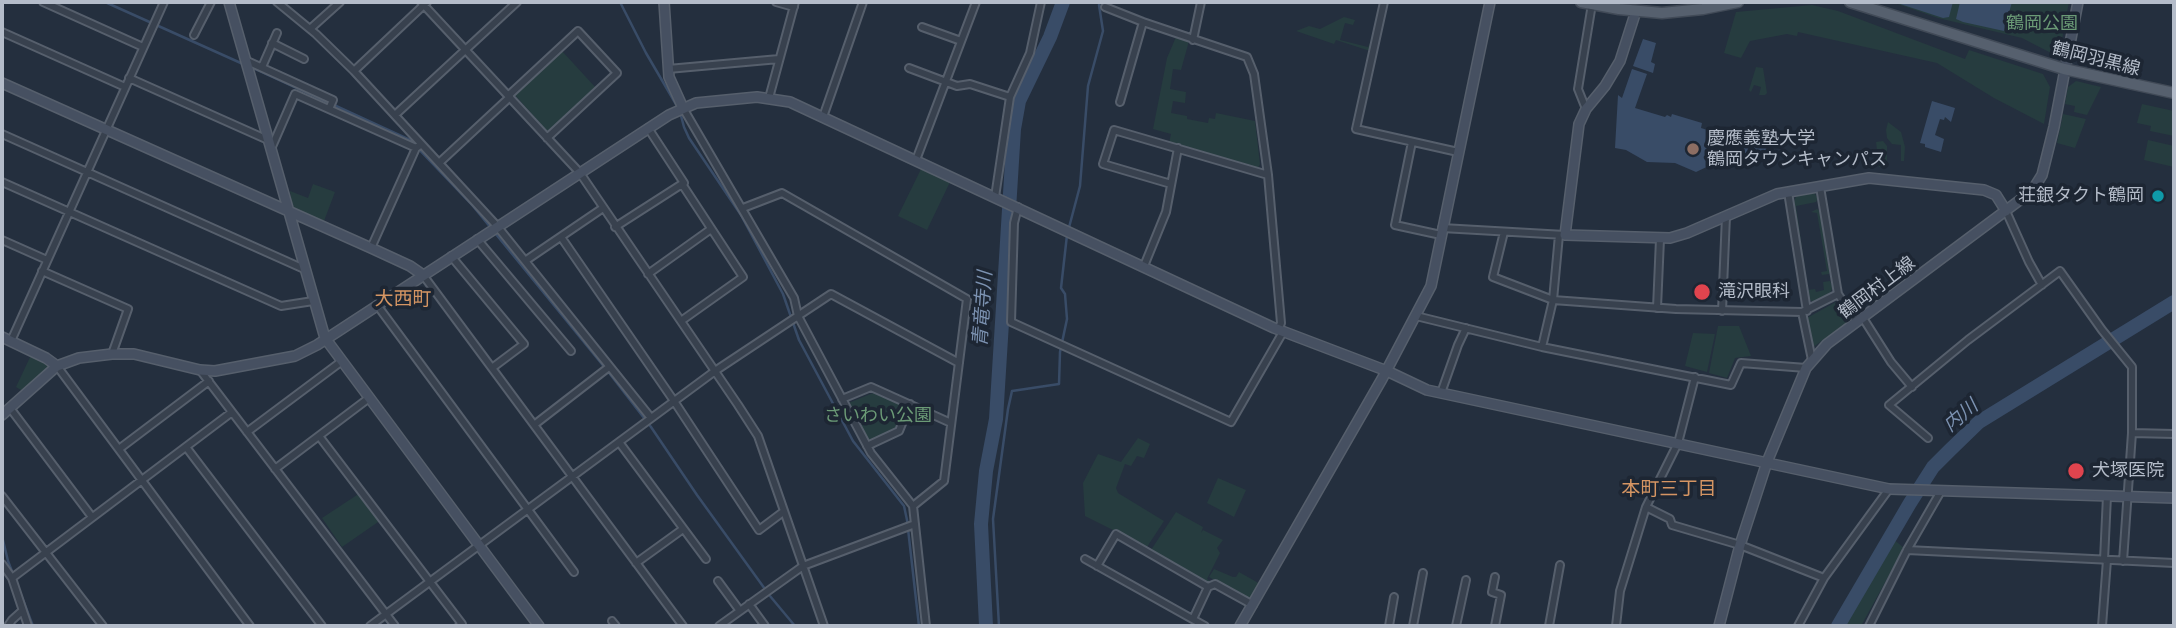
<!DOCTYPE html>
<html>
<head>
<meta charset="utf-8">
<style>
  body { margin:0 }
  #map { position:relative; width:2176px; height:628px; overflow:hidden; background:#242f3e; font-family:Montserrat,sans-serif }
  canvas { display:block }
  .frame { position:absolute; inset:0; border:4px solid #b4bcc9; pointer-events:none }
</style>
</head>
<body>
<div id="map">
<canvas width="2176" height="628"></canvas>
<div class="frame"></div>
</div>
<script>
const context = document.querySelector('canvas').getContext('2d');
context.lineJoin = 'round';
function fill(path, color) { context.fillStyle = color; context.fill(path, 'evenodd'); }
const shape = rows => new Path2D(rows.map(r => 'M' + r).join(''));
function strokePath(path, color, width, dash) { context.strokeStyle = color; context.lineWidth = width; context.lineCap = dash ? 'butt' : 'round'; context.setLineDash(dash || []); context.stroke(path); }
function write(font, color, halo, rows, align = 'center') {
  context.font = font + ' Montserrat,"Noto Sans JP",sans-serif'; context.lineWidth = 7; context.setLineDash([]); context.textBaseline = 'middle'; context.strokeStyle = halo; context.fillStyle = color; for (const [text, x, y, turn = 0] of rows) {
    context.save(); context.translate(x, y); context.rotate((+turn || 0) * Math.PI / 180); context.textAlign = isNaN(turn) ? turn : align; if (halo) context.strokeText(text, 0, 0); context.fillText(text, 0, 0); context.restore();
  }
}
fill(shape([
  [1892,2,2069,2,2060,50,2051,53,2022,38,1938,18],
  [1812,5,1838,11,1965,59,1969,50,2043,74,2050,87,2044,124,1994,98,1937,63,1798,32,1797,36,1787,34,1750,41,1741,58,1724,53,1736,12],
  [1344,17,1355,20,1353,25,1345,23,1340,40,1368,47,1370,43,1372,43,1370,51,1336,40,1334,44,1296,31,1309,26,1320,29],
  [1176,37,1189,41,1181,70,1173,69,1170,89,1186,92,1185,103,1173,101,1171,113,1187,116,1187,119,1208,123,1209,118,1215,119,1216,113,1255,121,1260,164,1258,168,1169,143,1171,134,1153,129,1167,58],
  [562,51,596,88,548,132,514,94],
  [1756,67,1763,68,1767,93,1765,95,1759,95,1761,87,1754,85,1751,92,1749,90],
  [2076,81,2101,87,2087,115,2074,112,2075,106,2065,104,2068,87],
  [2142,104,2174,111,2174,136,2150,131,2151,126,2137,123],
  [2063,114,2086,119,2075,148,2057,143],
  [1888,122,1901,132,1905,147,1904,161,1901,161,1901,145,1892,144,1887,138,1886,130],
  [2148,140,2174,146,2174,167,2144,160],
  [1883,141,1887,146,1887,167,1879,167,1876,142],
  [921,169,950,182,927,230,898,216],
  [313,184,335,192,324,221,292,209,290,191,308,198],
  [1814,193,1818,198,1816,202,1796,206,1808,290,1815,289,1816,292,1824,290,1823,282,1830,281,1833,287,1830,293,1814,303,1808,298,1794,202,1796,196],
  [1817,209,1820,211,1831,271,1829,274,1822,275,1821,272,1827,271,1817,213,1811,212],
  [1836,302,1849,321,1812,348,1805,319],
  [1718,326,1739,326,1751,356,1735,358,1727,378,1709,373],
  [1693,333,1715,334,1707,372,1685,366],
  [32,353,57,366,26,393,16,387],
  [873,393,905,406,896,428,869,442,846,404],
  [1138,438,1150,444,1144,458,1137,456,1131,466,1125,464,1116,488,1118,493,1164,521,1147,547,1085,516,1083,483,1098,454,1121,462],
  [1218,478,1246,490,1234,517,1207,503],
  [360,493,381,520,342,547,322,518],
  [1176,512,1203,527,1201,533,1203,530,1223,540,1217,548,1220,553,1207,579,1212,582,1209,583,1151,550],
  [1892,538,1904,548,1861,626,1843,626],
  [1214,569,1233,577,1236,577,1239,572,1262,585,1252,601,1209,577]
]), '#263c3f');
fill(shape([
  [1894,2,1953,2,1949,17,1943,18],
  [1960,2,2012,2,2004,31,1963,22,1956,19],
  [1643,39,1656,43,1651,62,1655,64,1653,73,1633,66],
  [1632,69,1647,74,1635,108,1665,117,1667,115,1671,117,1672,114,1702,123,1701,128,1730,137,1731,135,1738,137,1732,155,1696,172,1675,163,1647,162,1626,150,1615,148,1618,95,1622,98],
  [1932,101,1955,108,1951,122,1945,117,1944,120,1940,119,1935,135,1944,139,1941,152,1925,147,1925,144,1920,143],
  [1767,132,1771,149,1752,153,1741,160,1737,154,1742,138,1757,142,1759,134]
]), '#394c67');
strokePath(shape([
  [105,2,243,64],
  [620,2,646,53,677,106],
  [249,66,410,140,473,206,610,374,651,427,697,495,770,596,795,626],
  [680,112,684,127,689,138,741,215,783,294,799,340,853,441,904,506,907,520,919,626],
  [2,536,8,561,33,626],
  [999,626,993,519,1008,409,1012,391,1059,384,1060,352,1067,319,1065,294,1061,288,1067,235,1080,186,1088,86,1103,31,1099,5,1100,2]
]), '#394c67', 2.5);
strokePath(shape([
  [986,626,981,524,986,471,996,419,1014,129,1019,101,1050,37,1063,2],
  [1838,626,1910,503,1933,467,1950,450,1979,422,2174,302]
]), '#394c67', 14);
const street = shape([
  [43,2,143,47],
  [277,2,316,34,354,71,497,226,651,418],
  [421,2,580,173,738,405,758,436,824,626],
  [776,2,794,7],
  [1384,2,1356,129,1458,152],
  [1105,7,1143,22,1247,57,1254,74,1268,175,1281,323,1278,330],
  [922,27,961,41],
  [310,29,340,2],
  [2,32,125,87],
  [194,35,211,2],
  [1193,40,1201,2],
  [272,43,304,59],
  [245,60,333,100,329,109],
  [262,67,277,33],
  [909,68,957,86,970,84,1010,97],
  [668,69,779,59],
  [354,71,427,2],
  [129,78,268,140],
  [508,96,578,31,617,73,547,138],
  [769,98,795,2],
  [1120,102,1143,22],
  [683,108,794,298,798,316,871,453,913,506,926,626],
  [1586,109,1578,89,1592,4],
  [395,115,517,2],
  [823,117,863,2],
  [648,128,684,183,682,184,743,277,681,321],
  [2,134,304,269],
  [1412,142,1395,225,1441,235],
  [271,149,295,94,416,148],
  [916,160,976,2],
  [439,163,510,97],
  [2,182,281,306,313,301],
  [1171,184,1103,164,1114,130,1268,175],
  [1820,187,1838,294,1857,322],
  [1788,192,1807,311],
  [995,197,1010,97,1030,53,1041,2],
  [1018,207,1014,223,1011,322,1231,422,1283,332],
  [743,208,782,193,967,299,944,481,913,506],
  [2006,211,2029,262,2042,285],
  [615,227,682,184],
  [1442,228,1565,235],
  [1504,232,1493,277,1553,300,1676,309,1802,312,1838,294],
  [561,237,674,401,759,530,783,512],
  [477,239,571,351],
  [2,240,47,260],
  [371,248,416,148,419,146],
  [451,256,524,344,492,368],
  [525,261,603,208],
  [1144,266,1166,212,1178,148],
  [42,271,128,309,112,354],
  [648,274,711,229],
  [423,275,683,626],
  [377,305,574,572],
  [1657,308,1660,239],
  [1722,311,1726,216],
  [1802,312,1812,360],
  [1416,316,1542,347,1731,385,1741,363,1806,368],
  [1863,318,1891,362,1912,387],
  [11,341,164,2],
  [1542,347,1553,300,1559,235],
  [57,366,250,626],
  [200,370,395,626],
  [1441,393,1458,345,1466,328],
  [842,399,871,387,951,423],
  [10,408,92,517],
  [534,425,609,367],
  [247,432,342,361],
  [2132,433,2174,434],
  [319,436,462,624,459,626],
  [1928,438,1889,405,1968,340,2060,271,2102,330,2132,367,2132,433,2123,561],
  [619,442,706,559],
  [867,446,899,431,910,404],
  [186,447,322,626],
  [119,449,209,381],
  [275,469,369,398],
  [2,496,103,626],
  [1646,507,1670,519,1672,525,1740,545,1824,578],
  [1907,550,2174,563],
  [1085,559,1205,626],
  [2104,560,2107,496],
  [636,563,683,529],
  [2,564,12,578,28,626],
  [1097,566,1116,534,1208,587,1215,584,1253,605],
  [1495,577,1492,592,1501,595,1495,626],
  [12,578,232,412],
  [718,581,740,611],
  [749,604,765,626],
  [1193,619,1208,587],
  [612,621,616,626],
  [8,626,12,620,22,611],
  [370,626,715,371,831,294,959,363],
  [719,626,803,566,915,524],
  [1389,626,1394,597],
  [1413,626,1423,573],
  [1456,626,1466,580],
  [1549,626,1560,565],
  [1616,626,1620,591,1646,507,1678,443,1695,377],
  [1798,626,1824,578,1889,489],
  [1869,626,1907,550,1941,491],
  [2102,626,2107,560]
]);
const secondary = shape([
  [229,2,325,338,539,626],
  [664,2,669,77,683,108],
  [1636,11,1620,61,1605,86,1586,109,1579,124,1565,235,1670,238,1687,233,1777,194,1869,178,1984,190,1996,195,2006,211],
  [2,83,371,248,410,266,423,275],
  [2,337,46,358,57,366],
  [2,415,57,366,79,358,112,354,134,354,200,370,215,371,295,356,317,345,669,115,696,103,757,97,790,102,1274,328,1387,371,1427,390,1889,489,2174,498],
  [1240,626,1382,379,1431,286,1490,2],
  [1719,626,1740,545,1767,462,1806,368,1827,344,2032,191,2042,175,2054,127,2078,2]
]);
const primary = shape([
  [1581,2,1619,9,1662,13,1703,9,1738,2],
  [1850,2,2064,69,2174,93]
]);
strokePath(street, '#565f6c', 10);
strokePath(secondary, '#565f6c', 12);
strokePath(primary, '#414a57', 13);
strokePath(street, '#38414e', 6);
strokePath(secondary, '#465061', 9);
strokePath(primary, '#56606e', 10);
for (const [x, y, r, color] of [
  [1693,149,7,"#8d6e63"],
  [2158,196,7,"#0f9aa8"],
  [1702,292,9,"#e0444e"],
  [2076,471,9,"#e0444e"]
]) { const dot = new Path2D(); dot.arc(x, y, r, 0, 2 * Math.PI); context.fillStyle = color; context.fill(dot); strokePath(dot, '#1d2633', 2.5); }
write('18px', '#6b9a76', '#1d2633', [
  ["鶴岡公園",2042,24],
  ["さいわい公園",878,416]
]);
write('18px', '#b4bcc9', '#1d2633', [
  ["鶴岡羽黒線",2096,59,14],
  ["鶴岡村上線",1877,288,-37]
]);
write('18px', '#b4bcc9', '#1d2633', [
  ["慶應義塾大学",1707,139],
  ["鶴岡タウンキャンパス",1707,160],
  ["荘銀タクト鶴岡",2144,196,"right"],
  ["滝沢眼科",1718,292],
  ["犬塚医院",2092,471]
], 'left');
write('19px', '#d59563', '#1d2633', [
  ["大西町",403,299],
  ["本町三丁目",1669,489]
]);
write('italic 19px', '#7c92b1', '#1d2633', [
  ["青竜寺川",983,309,-86],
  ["内川",1961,416,-40]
]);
</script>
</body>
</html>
